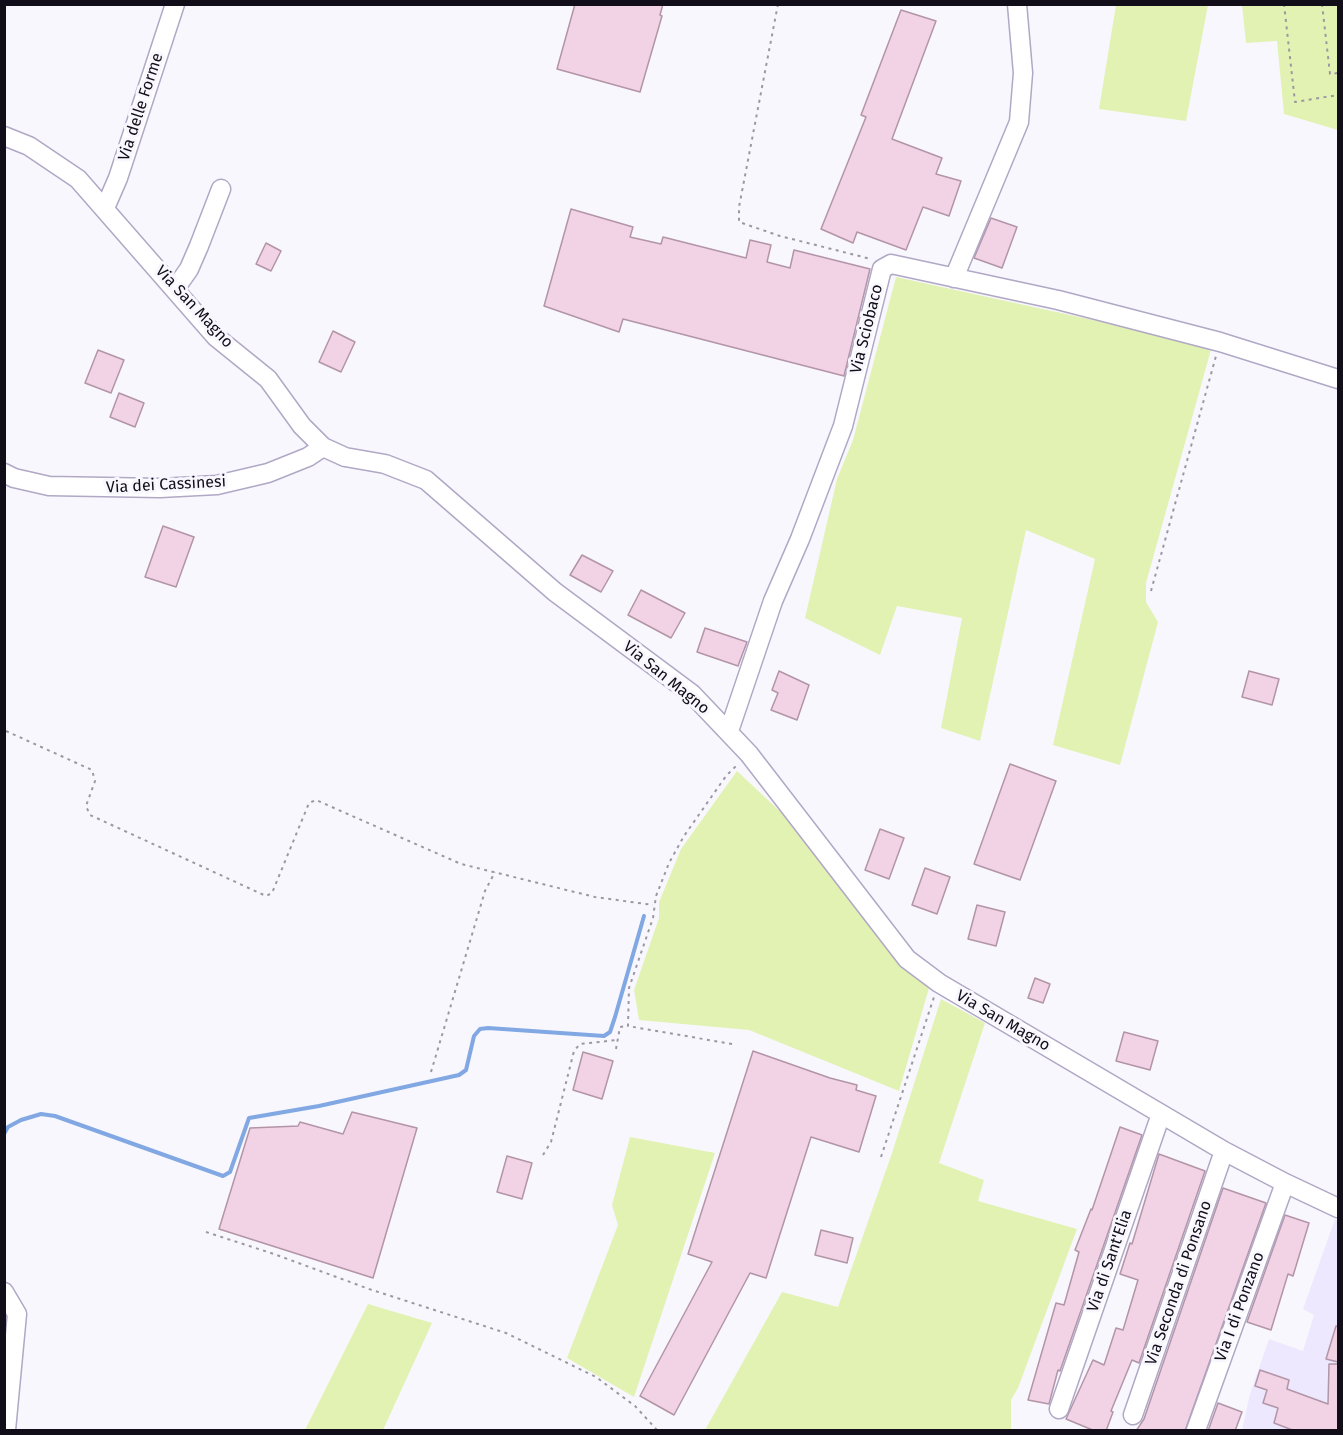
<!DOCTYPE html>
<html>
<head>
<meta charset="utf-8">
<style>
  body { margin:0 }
  #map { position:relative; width:1343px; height:1435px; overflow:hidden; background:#f9f7fe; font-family:"Fira Sans",sans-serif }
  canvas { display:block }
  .frame { position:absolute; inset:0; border:6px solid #120e19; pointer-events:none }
</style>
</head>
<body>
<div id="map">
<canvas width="1343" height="1435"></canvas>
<div class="frame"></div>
</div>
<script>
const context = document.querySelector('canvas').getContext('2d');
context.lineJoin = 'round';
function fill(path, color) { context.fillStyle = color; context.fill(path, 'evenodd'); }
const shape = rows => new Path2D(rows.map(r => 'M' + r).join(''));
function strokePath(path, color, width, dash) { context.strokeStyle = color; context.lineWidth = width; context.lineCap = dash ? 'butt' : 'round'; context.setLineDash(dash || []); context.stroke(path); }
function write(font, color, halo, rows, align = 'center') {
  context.font = font + ' "Fira Sans",sans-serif'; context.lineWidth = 6; context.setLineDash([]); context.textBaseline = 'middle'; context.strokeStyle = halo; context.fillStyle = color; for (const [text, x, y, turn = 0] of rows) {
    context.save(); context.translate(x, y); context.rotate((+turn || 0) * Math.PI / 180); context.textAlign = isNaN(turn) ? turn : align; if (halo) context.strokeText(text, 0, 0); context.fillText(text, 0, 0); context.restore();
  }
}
fill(shape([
  [1335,1219,1338,1221,1338,1430,1242,1430,1250,1394,1269,1339,1303,1351,1314,1315,1303,1309]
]), '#eee8ff');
fill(shape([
  [1116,5,1208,5,1186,121,1099,109],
  [1242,5,1338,5,1338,130,1284,114,1277,41,1246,43],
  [896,277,1212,346,1146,583,1146,602,1158,622,1120,765,1053,745,1095,559,1026,530,980,741,941,728,962,618,897,606,880,655,805,618,837,479,853,440],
  [737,771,785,816,900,966,929,988,899,1091,749,1030,639,1020,634,990,659,918,659,902,681,849],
  [941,999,985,1023,939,1163,984,1180,978,1201,1077,1229,1018,1388,1011,1400,1011,1430,705,1430,782,1292,838,1307,892,1153],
  [630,1137,715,1153,634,1397,567,1358,618,1225,612,1205],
  [368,1304,432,1323,383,1430,305,1430]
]), '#e1f2b3');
strokePath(shape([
  [4,1134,8,1127,21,1120,41,1114,55,1116,223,1176,230,1172,249,1118,319,1106,459,1075,466,1070,474,1036,480,1029,488,1028,604,1036,610,1032,615,1017,644,916]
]), '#81a8e2', 4);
const building = shape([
  [575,4,663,4,660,15,662,16,640,92,557,69,575,4],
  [901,10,936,21,892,139,942,158,936,174,961,181,949,216,923,207,906,250,857,232,853,243,821,229,866,117,861,115,901,10],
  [571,209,633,227,630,237,661,244,663,237,746,258,750,240,771,245,767,262,790,268,794,250,870,269,844,376,623,319,619,332,544,306,571,209],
  [991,218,1017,227,1002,268,974,258,991,218],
  [266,243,281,251,271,271,256,264,266,243],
  [333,331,355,342,341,372,319,362,333,331],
  [98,350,124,360,111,393,85,383,98,350],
  [119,393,144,403,135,427,110,417,119,393],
  [163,526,194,537,176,587,145,577,163,526],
  [582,555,613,571,601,592,570,575,582,555],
  [641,590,685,613,671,638,628,615,641,590],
  [705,628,747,642,738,666,697,652,705,628],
  [779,671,809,685,797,720,771,710,778,693,772,690,779,671],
  [1249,671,1279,679,1272,705,1242,697,1249,671],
  [1010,764,1056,781,1020,880,974,864,1010,764],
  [880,829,904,838,889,879,865,870,880,829],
  [925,868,950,877,937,914,912,905,925,868],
  [977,905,1005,912,996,946,968,939,977,905],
  [1035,978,1050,984,1043,1003,1028,998,1035,978],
  [1124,1032,1158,1041,1150,1070,1116,1061,1124,1032],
  [753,1051,830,1078,857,1085,856,1090,876,1096,859,1152,811,1137,766,1278,750,1273,674,1415,640,1396,712,1262,688,1254,753,1051],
  [583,1052,613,1061,602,1099,573,1090,583,1052],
  [352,1112,417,1128,373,1278,219,1229,250,1128,298,1126,300,1122,343,1134,352,1112],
  [1120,1127,1142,1135,1060,1371,1058,1370,1049,1404,1028,1400,1056,1303,1064,1305,1079,1252,1075,1250,1091,1209,1092,1210,1120,1127],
  [1159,1154,1205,1171,1139,1363,1132,1360,1111,1411,1113,1412,1106,1431,1095,1431,1066,1419,1093,1360,1104,1365,1116,1328,1123,1330,1138,1280,1120,1274,1130,1243,1132,1244,1159,1154],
  [507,1156,532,1163,522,1199,497,1192,507,1156],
  [1223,1188,1266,1203,1185,1431,1136,1431,1144,1419,1223,1188],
  [1285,1215,1309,1223,1293,1276,1288,1274,1271,1330,1247,1322,1285,1215],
  [821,1230,853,1238,847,1263,815,1255,821,1230],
  [1336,1326,1338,1326,1338,1362,1326,1359,1336,1326],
  [1329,1364,1338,1364,1338,1431,1295,1431,1274,1423,1278,1408,1263,1403,1267,1390,1255,1386,1260,1370,1289,1380,1287,1389,1328,1404,1329,1364],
  [1218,1403,1242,1412,1235,1431,1208,1431,1218,1403]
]);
fill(building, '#f2d2e5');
strokePath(building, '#b295a7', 1.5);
const minor = shape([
  [4,136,29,146,78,179,216,337,268,379,302,426,323,447,345,457,385,464,426,480,555,592,692,694,749,754,907,959,939,983,1224,1151,1285,1183,1338,1208],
  [105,208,118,178,175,4],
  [954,278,1019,122,1023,73,1017,4],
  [175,289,189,269,199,246,221,189],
  [4,473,14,478,49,486,160,488,217,485,268,473,308,457,323,447],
  [729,731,773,601,800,539,843,426,882,269,891,264,1058,300,1220,342,1338,379],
  [4,1292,17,1314,6,1430],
  [1059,1409,1161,1114],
  [1133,1415,1224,1151],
  [1196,1430,1285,1183]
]);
strokePath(minor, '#b0a8c5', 21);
strokePath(shape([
  [778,4,739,207,739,222,780,236,871,259],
  [1284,4,1295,102,1338,95],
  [1322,4,1330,74,1338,73],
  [1151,591,1216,356],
  [6,731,92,770,95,781,86,806,90,815,266,896,272,893,309,803,316,800,461,864,595,897,653,905],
  [732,1044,628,1026,629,988,653,918,656,896,669,863,684,836,726,776,738,764],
  [616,1049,620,1027,628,1026],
  [431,1072,485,891,495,872],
  [543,1155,551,1142,574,1051,580,1044,617,1040],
  [881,1157,934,997],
  [206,1232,274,1254,369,1289,506,1333,596,1377,635,1406,657,1430]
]), '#9b98a1', 2, [3, 4.5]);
strokePath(minor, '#fff', 18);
write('16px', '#120e19', '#f9f7fe', [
  ["Via delle Forme",141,107,-72],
  ["Via San Magno",194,307,47],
  ["Via Sciobaco",867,329,-76],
  ["Via dei Cassinesi",166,485,-3],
  ["Via San Magno",666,678,39],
  ["Via San Magno",1003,1021,30],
  ["Via di Sant'Elia",1110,1261,-71],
  ["Via Seconda di Ponsano",1179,1283,-71],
  ["Via I di Ponzano",1240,1307,-70]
]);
</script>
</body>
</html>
